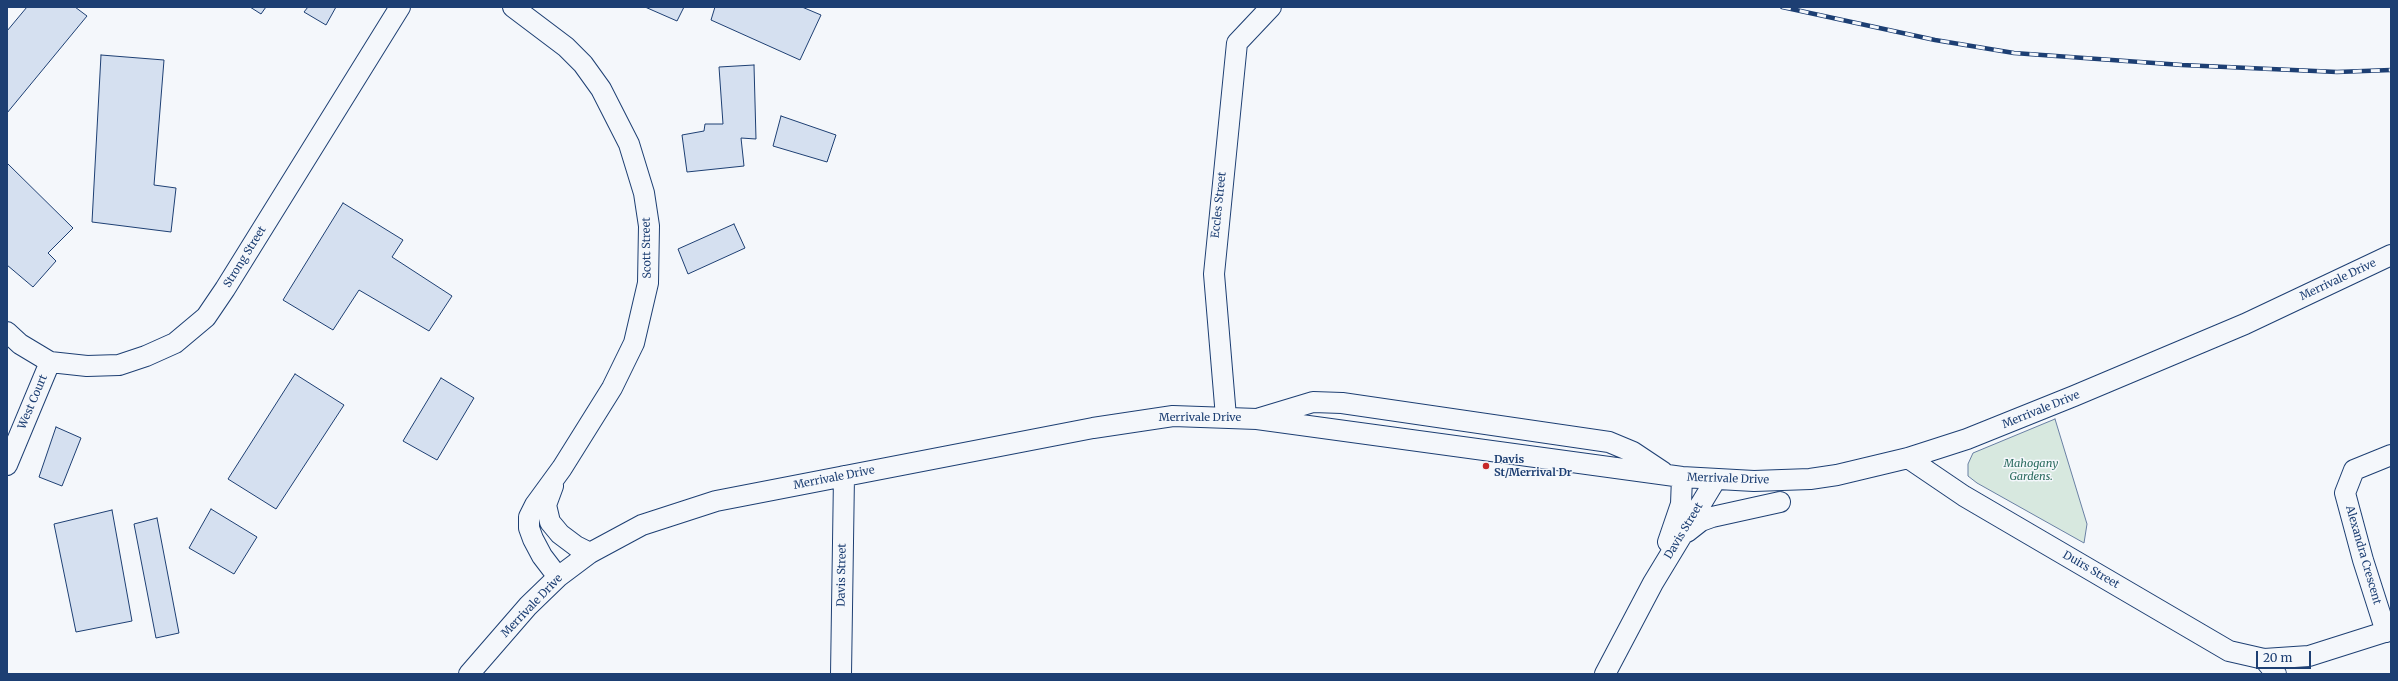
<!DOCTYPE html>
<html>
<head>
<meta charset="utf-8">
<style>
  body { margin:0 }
  #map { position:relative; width:2398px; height:681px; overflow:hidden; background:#f4f7fb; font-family:Merriweather,serif }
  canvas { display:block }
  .frame { position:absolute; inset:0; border:8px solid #1d3f73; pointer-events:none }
  .scale { position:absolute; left:2256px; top:651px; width:55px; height:18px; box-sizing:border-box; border:2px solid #1d3f73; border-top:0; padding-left:5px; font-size:12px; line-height:14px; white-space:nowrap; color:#1d3f73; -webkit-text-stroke:3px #f4f7fb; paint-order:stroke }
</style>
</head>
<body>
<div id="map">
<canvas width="2398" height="681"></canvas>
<div class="frame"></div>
<div class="scale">20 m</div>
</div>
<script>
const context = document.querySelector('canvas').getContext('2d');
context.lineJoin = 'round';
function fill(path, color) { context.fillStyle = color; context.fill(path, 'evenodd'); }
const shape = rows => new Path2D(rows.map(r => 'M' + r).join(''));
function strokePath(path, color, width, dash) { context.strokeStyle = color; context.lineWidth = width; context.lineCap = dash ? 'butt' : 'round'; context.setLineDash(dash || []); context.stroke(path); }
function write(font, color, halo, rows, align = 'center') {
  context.font = font + ' Merriweather,serif'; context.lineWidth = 3; context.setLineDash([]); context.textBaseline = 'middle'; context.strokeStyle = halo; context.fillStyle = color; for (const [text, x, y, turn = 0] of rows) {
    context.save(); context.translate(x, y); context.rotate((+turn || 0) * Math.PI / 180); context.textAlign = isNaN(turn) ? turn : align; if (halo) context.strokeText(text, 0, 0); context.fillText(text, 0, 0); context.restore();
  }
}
const green = shape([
  [2055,419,2087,524,2084,543,1977,483,1968,476,1968,464,1973,453,2055,419]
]);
fill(green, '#d7e8df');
strokePath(green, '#687fa3', 1);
const building = shape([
  [27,7,75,7,87,16,7,113,7,31,27,7],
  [250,7,266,7,261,14,250,7],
  [308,7,336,7,326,25,304,12,308,7],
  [645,7,684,7,677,21,645,7],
  [715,7,802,7,821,15,800,60,711,20,715,7],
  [101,55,164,60,154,185,176,188,171,232,92,222,101,55],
  [754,65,756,139,741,138,744,166,687,172,682,135,704,131,705,124,723,124,719,67,754,65],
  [781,116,836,135,827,162,773,146,781,116],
  [7,163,73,228,48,253,56,261,33,287,7,265,7,163],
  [343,203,403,240,392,257,452,296,429,331,359,290,333,330,283,300,343,203],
  [734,224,745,248,688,274,678,249,734,224],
  [295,374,344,405,276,509,228,479,295,374],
  [441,378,474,398,437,460,403,441,441,378],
  [56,427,81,438,62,486,39,477,56,427],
  [211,509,257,537,234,574,189,548,211,509],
  [112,510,132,621,76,632,54,524,112,510],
  [157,518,179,633,156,638,134,524,157,518]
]);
fill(building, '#d5e0f0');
strokePath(building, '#1d3f73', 1);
const minor = shape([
  [513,7,566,47,583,64,601,89,629,144,644,193,649,226,648,283,634,343,612,388,562,468,535,505,529,517,529,528,533,539,542,556,558,577],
  [7,332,20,344,50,362,87,366,119,365,146,356,175,343,206,317,225,289,400,7],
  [1226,417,1214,274,1237,43,1271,7],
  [1260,418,1313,402,1342,403,1609,442,1633,452,1663,472],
  [1908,458,1964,496,2229,651,2264,659,2276,674],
  [7,465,50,362],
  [553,486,546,505,550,522,560,534,576,546,590,553],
  [1687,532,1701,521,1712,517,1780,502],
  [1668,542,1681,504,1682,477],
  [2386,632,2363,560,2345,493,2354,470,2391,455],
  [2264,659,2309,656,2391,630],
  [469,674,528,606,558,577,590,553,642,525,716,501,1093,428,1173,416,1257,419,1682,477,1754,481,1810,479,1837,475,1908,458,1967,439,2074,396,2245,324,2391,255],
  [841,674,844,476],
  [1605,674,1653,583,1716,479]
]);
strokePath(minor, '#1d3f73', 22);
strokePath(minor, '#f4f7fb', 20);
const rail = shape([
  [1782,7,1935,40,2014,53,2182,65,2337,72,2391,70]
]);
strokePath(rail, '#1d3f73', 4.5);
strokePath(rail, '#f4f7fb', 3, [9]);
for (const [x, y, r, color] of [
  [1486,466,4,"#c62828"]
]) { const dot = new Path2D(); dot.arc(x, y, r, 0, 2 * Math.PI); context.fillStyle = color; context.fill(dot); strokePath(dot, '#f4f7fb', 1.5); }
write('11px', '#1d3f73', '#f4f7fb', [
  ["Eccles Street",1219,205,-84],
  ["Scott Street",647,248,-91],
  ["Strong Street",245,257,-58],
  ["Merrivale Drive",2338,280,-25],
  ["West Court",33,402,-67],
  ["Merrivale Drive",2041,410,-22],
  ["Merrivale Drive",1200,418],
  ["Merrivale Drive",834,478,-11],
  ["Merrivale Drive",1728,479,2],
  ["Davis Street",1684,531,-59],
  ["Alexandra Crescent",2363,555,74],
  ["Duirs Street",2091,570,30],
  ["Davis Street",842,575,-89],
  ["Merrivale Drive",532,606,-46]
]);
write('bold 11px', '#1d3f73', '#f4f7fb', [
  ["Davis",1494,460],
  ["St/Merrival Dr",1494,473]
], 'left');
write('italic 11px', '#2c6c60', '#f4f7fb', [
  ["Mahogany",2031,464],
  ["Gardens.",2031,477]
]);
</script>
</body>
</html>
